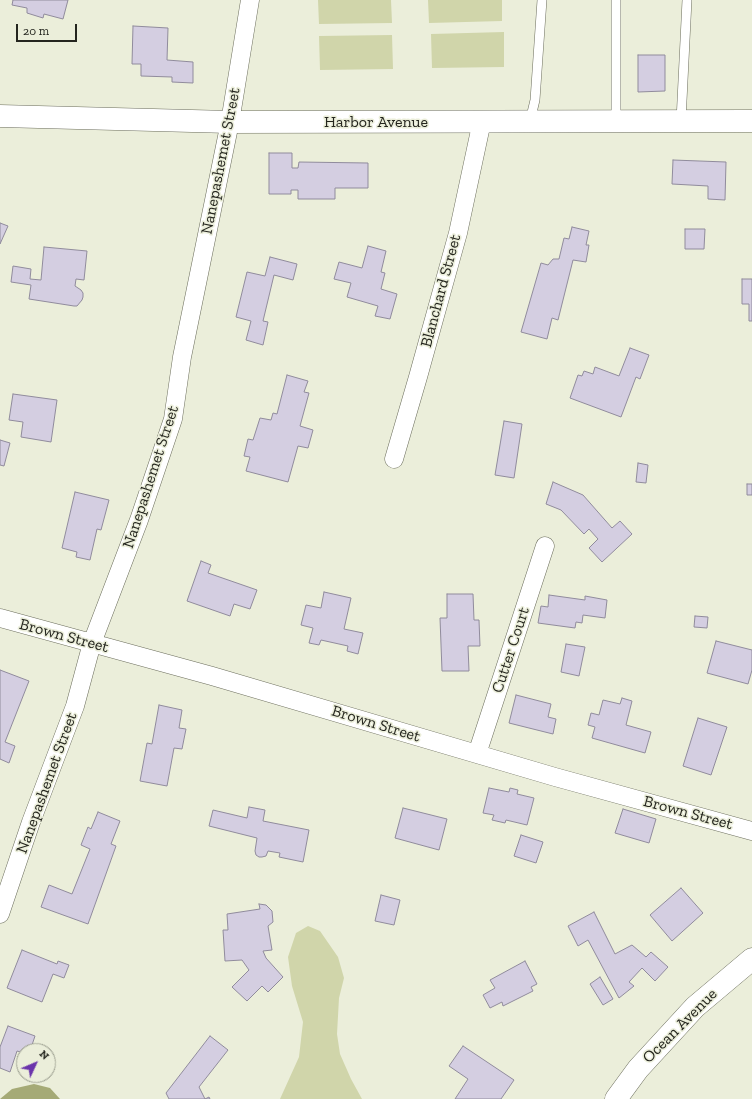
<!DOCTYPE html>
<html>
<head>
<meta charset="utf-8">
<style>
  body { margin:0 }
  #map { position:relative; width:752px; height:1099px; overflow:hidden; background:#ebeeda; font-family:"Zilla Slab",serif }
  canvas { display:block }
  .north { position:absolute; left:16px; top:1043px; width:40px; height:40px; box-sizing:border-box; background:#ebeeda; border:1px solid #9b9e8f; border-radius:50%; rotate:46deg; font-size:11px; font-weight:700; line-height:16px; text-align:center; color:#24251e }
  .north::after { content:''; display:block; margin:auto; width:14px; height:18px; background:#6b34ab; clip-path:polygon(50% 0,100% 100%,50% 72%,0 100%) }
  .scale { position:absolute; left:16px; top:24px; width:61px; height:18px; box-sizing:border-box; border:2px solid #24251e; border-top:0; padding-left:5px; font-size:12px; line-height:14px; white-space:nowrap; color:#24251e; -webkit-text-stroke:3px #ebeeda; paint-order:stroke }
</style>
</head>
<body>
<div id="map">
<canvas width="752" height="1099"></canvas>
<div class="north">N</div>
<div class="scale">20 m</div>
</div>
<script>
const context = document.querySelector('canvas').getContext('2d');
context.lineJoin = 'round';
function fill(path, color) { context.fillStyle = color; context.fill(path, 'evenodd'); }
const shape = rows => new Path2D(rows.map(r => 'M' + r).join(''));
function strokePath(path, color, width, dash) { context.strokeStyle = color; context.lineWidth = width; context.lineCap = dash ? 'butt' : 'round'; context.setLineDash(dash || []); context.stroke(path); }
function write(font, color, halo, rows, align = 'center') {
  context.font = font + ' "Zilla Slab",serif'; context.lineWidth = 3; context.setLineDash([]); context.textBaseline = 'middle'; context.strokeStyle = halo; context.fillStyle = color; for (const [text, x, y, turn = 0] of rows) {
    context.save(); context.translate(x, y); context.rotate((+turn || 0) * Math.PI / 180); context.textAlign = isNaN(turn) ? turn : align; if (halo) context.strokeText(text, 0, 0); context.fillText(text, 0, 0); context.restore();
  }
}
fill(shape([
  [318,0,391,0,392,23,319,24],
  [428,0,502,0,502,21,429,23],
  [504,32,504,67,432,68,431,34],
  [392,35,393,69,320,70,319,36],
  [308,926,320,931,338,957,344,978,339,998,337,1034,340,1054,351,1079,362,1099,280,1099,299,1057,303,1022,292,986,288,957,296,933]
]), '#d0d5aa');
fill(shape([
  [34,1084,50,1088,60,1099,0,1099,12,1089]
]), '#a5aa76');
const building = shape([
  [13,0,68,0,63,19,44,14,43,18,27,13,27,8,12,5,13,0],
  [133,26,168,28,167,60,193,62,193,83,172,82,172,77,141,76,141,64,132,64,133,26],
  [638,55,665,55,665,91,638,92,638,55],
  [269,153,292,153,292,168,298,168,299,162,368,163,368,188,335,188,335,199,298,199,298,190,291,190,291,194,269,194,269,153],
  [673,160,726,162,725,200,708,199,708,186,672,184,673,160],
  [0,223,8,226,0,244,0,223],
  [572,227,589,231,586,245,589,245,586,262,573,260,558,320,552,318,547,339,521,332,541,263,548,265,553,259,559,259,564,238,569,239,572,227],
  [685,229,705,229,704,249,685,249,685,229],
  [368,246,386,251,381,272,385,273,381,289,397,294,390,319,375,316,378,306,347,297,351,283,334,279,339,262,362,268,368,246],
  [44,247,87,251,84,280,76,279,75,286,81,290,83,293,83,297,82,300,77,306,74,306,29,299,31,285,11,282,13,266,31,269,30,279,41,280,44,247],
  [270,257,297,264,293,280,274,275,263,321,268,322,263,345,246,340,251,321,236,317,247,272,265,276,270,257],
  [742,279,752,279,752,321,749,321,749,304,742,304,742,279],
  [630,348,649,355,640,379,636,377,621,417,570,398,578,375,582,376,584,371,593,374,595,367,619,376,630,348],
  [287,375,308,381,304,392,309,393,300,426,313,430,308,448,298,446,288,482,246,471,250,457,244,456,248,439,253,440,260,418,271,420,273,413,277,414,287,375],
  [13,394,57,400,51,442,21,437,23,422,9,420,13,394],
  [504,421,522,424,514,478,495,475,504,421],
  [0,440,10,443,4,466,0,465,0,440],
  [638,463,648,465,646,483,636,482,638,463],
  [553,482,583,495,612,528,620,521,632,534,602,562,589,548,598,539,589,529,584,534,561,510,546,504,553,482],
  [747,484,752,484,752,495,747,495,747,484],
  [75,492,109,500,101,530,97,529,90,560,76,557,77,552,62,548,75,492],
  [201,561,211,565,208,573,257,590,250,609,234,604,230,616,187,601,201,561],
  [324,592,351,598,344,629,363,633,358,654,347,651,348,646,321,640,319,645,309,643,313,628,301,625,306,605,321,608,324,592],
  [447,594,473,594,474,620,479,620,480,646,468,646,469,671,442,671,440,618,447,618,447,594],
  [549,595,585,600,585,596,607,600,605,618,583,615,582,623,576,622,575,628,538,623,541,606,548,607,549,595],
  [695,616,708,617,707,628,694,627,695,616],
  [716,641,752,650,752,670,748,684,707,673,716,641],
  [566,644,585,647,579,676,561,672,566,644],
  [0,670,29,681,5,742,15,746,9,763,0,759,0,670],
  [516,695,551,704,548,717,556,719,553,734,509,723,516,695],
  [622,698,632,701,626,725,651,732,645,753,592,738,595,727,588,725,591,713,599,715,603,700,620,704,622,698],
  [159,705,182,710,179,728,186,729,182,749,174,748,167,786,140,781,147,743,152,744,159,705],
  [698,718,727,727,711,775,683,766,698,718],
  [489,788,509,792,510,788,518,790,517,794,534,798,527,825,506,820,505,823,492,820,494,815,483,813,489,788],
  [249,807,265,810,263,821,309,830,303,862,279,857,280,853,268,851,266,856,262,857,259,857,256,855,255,851,257,838,209,826,213,810,247,818,249,807],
  [403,808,447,819,439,850,395,838,403,808],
  [623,809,656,819,649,843,615,833,623,809],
  [98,812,120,821,111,844,116,846,88,924,41,907,49,885,72,894,90,849,81,845,88,827,91,829,98,812],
  [521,835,543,842,536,863,514,856,521,835],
  [681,888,703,913,672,941,650,915,681,888],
  [381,895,400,900,394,925,375,921,381,895],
  [259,904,266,905,272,911,273,922,268,926,272,950,263,951,266,958,283,977,268,992,262,986,247,1001,232,987,249,970,242,960,225,961,223,930,228,930,227,914,260,909,259,904],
  [594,912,615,954,632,945,646,957,651,952,668,967,655,981,642,968,629,982,634,986,619,998,588,940,578,946,568,926,594,912],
  [22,950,57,964,58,961,69,965,64,978,53,974,42,1002,7,988,22,950],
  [525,961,537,984,531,987,533,991,503,1006,502,1002,490,1008,483,995,495,988,490,980,525,961],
  [600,977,613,999,603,1005,590,984,600,977],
  [8,1026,35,1036,30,1051,24,1051,24,1053,17,1051,10,1072,0,1068,0,1047,8,1026],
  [210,1036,228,1050,199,1087,205,1099,209,1097,210,1099,169,1099,166,1093,210,1036],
  [463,1046,514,1080,501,1099,455,1099,468,1079,449,1066,463,1046]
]);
fill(building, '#d4cee1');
strokePath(building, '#908b9c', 1);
const lane = shape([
  [616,0,616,122],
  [530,121,535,100,542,0],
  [681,121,687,0]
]);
const street = shape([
  [394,459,418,377,458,233,482,121],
  [0,618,212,676,555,777,752,831],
  [477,754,545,546],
  [0,914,31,822,75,706,92,643,139,520,173,419,182,357,230,122,250,0]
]);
const secondary = shape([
  [0,116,230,122,752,121],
  [616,1099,638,1069,695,1007,752,959]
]);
strokePath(lane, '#6c6e5d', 10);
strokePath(street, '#6c6e5d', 19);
strokePath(secondary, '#6c6e5d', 23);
strokePath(lane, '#fff', 9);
strokePath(street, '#fff', 18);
strokePath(secondary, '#fff', 22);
write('16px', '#24251e', '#ebeeda', [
  ["Harbor Avenue",376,122],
  ["Nanepashemet Street",221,161,-79],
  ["Blanchard Street",441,291,-75],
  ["Nanepashemet Street",151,477,-72],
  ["Brown Street",64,636,15],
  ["Cutter Court",511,650,-72],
  ["Brown Street",376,724,17],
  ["Nanepashemet Street",47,783,-70],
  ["Brown Street",688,813,15],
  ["Ocean Avenue",680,1026,-45]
]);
</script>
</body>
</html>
